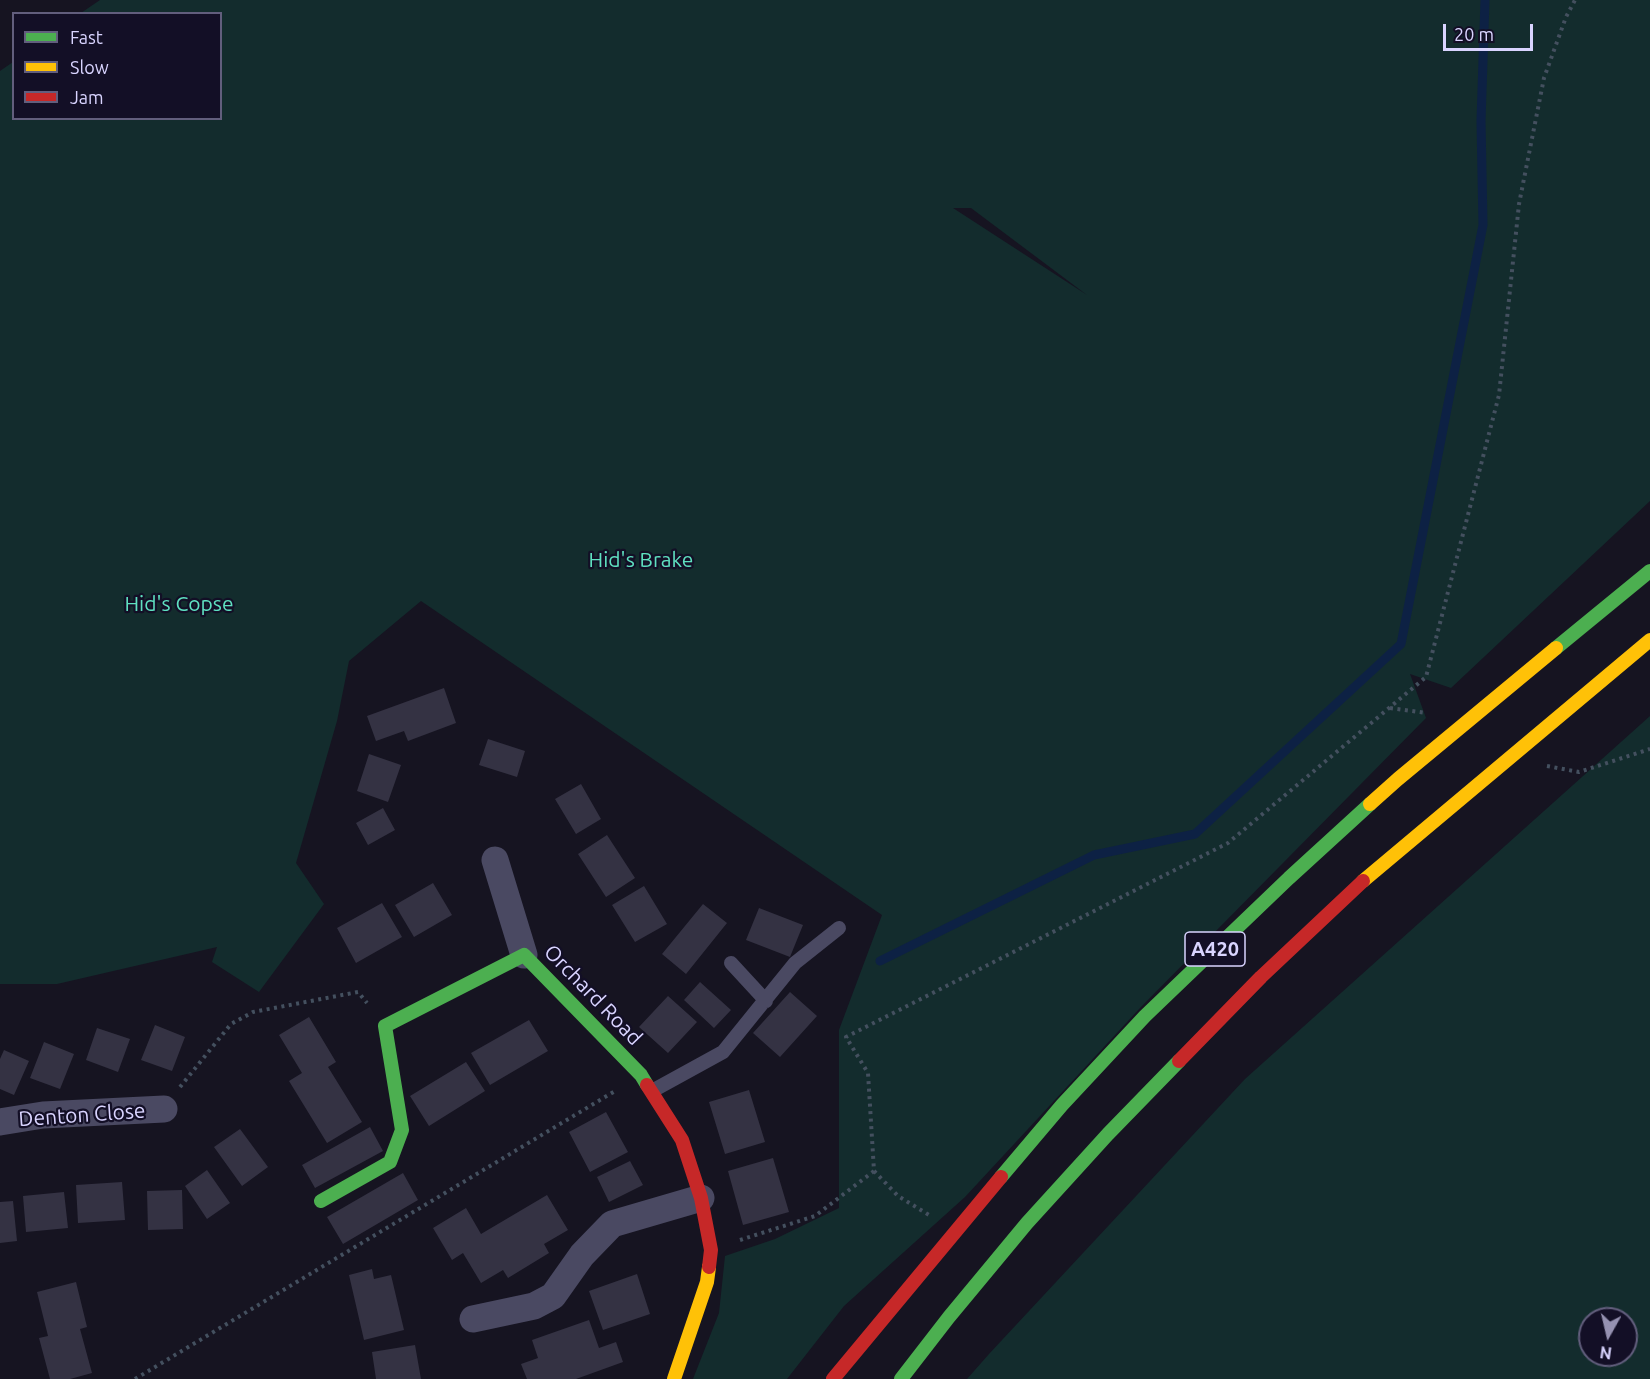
<!DOCTYPE html>
<html>
<head>
<meta charset="utf-8">
<style>
  body { margin:0 }
  #map { position:relative; width:1650px; height:1379px; overflow:hidden; background:#161421; font-family:Ubuntu,sans-serif }
  canvas { display:block }
  .legend { position:absolute; left:12px; top:12px; width:210px; height:108px; box-sizing:border-box; background:#130f26; border:2px solid #625e7d; margin:0; padding:8px 10px; list-style:none; font-size:18px; color:#d9d4ff }
  .legend li { display:flex; align-items:center; gap:12px; height:30px }
  .legend b { width:30px; border:2px solid #625e7d }
  .north { position:absolute; left:1578px; top:1307px; width:60px; height:60px; box-sizing:border-box; background:#130f26; border:2px solid #625e7d; border-radius:50%; rotate:188deg; font-size:16px; font-weight:700; line-height:24px; text-align:center; color:#d9d4ff }
  .north::after { content:''; display:block; margin:auto; width:21px; height:27px; background:#9591b1; clip-path:polygon(50% 0,100% 100%,50% 72%,0 100%) }
  .scale { position:absolute; left:1443px; top:24px; width:90px; height:27px; box-sizing:border-box; border:3px solid #d9d4ff; border-top:0; padding-left:8px; font-size:18px; line-height:21px; white-space:nowrap; color:#d9d4ff; -webkit-text-stroke:4px #130f26; paint-order:stroke }
</style>
</head>
<body>
<div id="map">
<canvas width="1650" height="1379"></canvas>
<ul class="legend">
<li><b style="height:8px;background:#4caf50"></b>Fast</li>
<li><b style="height:8px;background:#ffc107"></b>Slow</li>
<li><b style="height:8px;background:#c62828"></b>Jam</li>
</ul>
<div class="north">N</div>
<div class="scale">20 m</div>
</div>
<script>
const context = document.querySelector('canvas').getContext('2d');
context.lineJoin = 'round';
function fill(path, color) { context.fillStyle = color; context.fill(path, 'evenodd'); }
const shape = rows => new Path2D(rows.map(r => 'M' + r).join(''));
function strokePath(path, color, width, dash) { context.strokeStyle = color; context.lineWidth = width; context.lineCap = dash ? 'butt' : 'round'; context.setLineDash(dash || []); context.stroke(path); }
function write(font, color, halo, rows, align = 'center') {
  context.font = font + ' Ubuntu,sans-serif'; context.lineWidth = 4.5; context.setLineDash([]); context.textBaseline = 'middle'; context.strokeStyle = halo; context.fillStyle = color; for (const [text, x, y, turn = 0] of rows) {
    context.save(); context.translate(x, y); context.rotate((+turn || 0) * Math.PI / 180); context.textAlign = isNaN(turn) ? turn : align; if (halo) context.strokeText(text, 0, 0); context.fillText(text, 0, 0); context.restore();
  }
}
fill(shape([
  [100,0,1650,0,1650,501,1451,688,1410,674,1426,718,1140,1008,965,1197,844,1306,787,1379,693,1379,719,1313,725,1256,775,1239,839,1208,839,1030,882,915,421,601,349,661,337,721,296,863,324,904,259,992,212,962,217,947,57,984,0,984,0,71,13,62,14,118,220,118,220,14,81,13],
  [953,208,971,208,1087,295],
  [1650,716,1650,1379,967,1379,989,1354,1245,1079],
  [1590,1319,1626,1319,1626,1355,1590,1355]
]), '#132c2d');
strokePath(shape([
  [880,961,1094,855,1195,834,1401,644,1483,225,1481,121,1485,0]
]), '#0d2144', 9);
fill(shape([
  [444,688,456,723,408,741,404,731,376,741,367,716],
  [488,739,525,751,517,777,479,765],
  [369,754,401,765,388,802,357,791],
  [581,784,601,819,576,834,555,799],
  [383,808,395,830,368,845,356,823],
  [607,835,635,878,606,897,578,854],
  [433,883,452,915,414,937,395,905],
  [644,886,667,924,635,942,612,905],
  [382,903,402,937,356,963,337,928],
  [703,904,727,923,686,974,662,954],
  [759,908,803,925,790,957,746,940],
  [700,982,731,1010,714,1028,684,1000],
  [790,992,817,1016,780,1057,753,1033],
  [668,996,697,1022,668,1053,639,1027],
  [309,1017,336,1062,328,1067,362,1122,327,1143,289,1081,302,1073,279,1035],
  [529,1020,548,1051,490,1085,471,1053],
  [155,1025,185,1037,172,1071,141,1060],
  [97,1028,130,1039,118,1072,86,1060],
  [44,1042,74,1054,60,1089,30,1078],
  [4,1050,29,1061,14,1095,0,1089,0,1059],
  [466,1062,485,1091,429,1126,410,1096],
  [749,1090,765,1142,725,1154,709,1102],
  [606,1112,628,1152,590,1172,569,1132],
  [370,1127,383,1151,315,1188,302,1165],
  [240,1129,268,1167,242,1186,214,1147],
  [773,1158,789,1212,743,1225,728,1171],
  [630,1161,643,1185,609,1202,597,1177],
  [207,1170,230,1203,207,1219,185,1186],
  [403,1173,418,1200,343,1244,327,1217],
  [122,1182,125,1220,78,1223,76,1185],
  [182,1190,183,1229,148,1230,147,1191],
  [64,1192,68,1228,26,1232,23,1196],
  [547,1195,568,1230,544,1244,549,1253,508,1278,503,1270,481,1283,463,1253,452,1260,433,1228,466,1208,481,1234],
  [13,1201,17,1241,0,1243,0,1202],
  [372,1269,374,1279,391,1275,404,1330,364,1340,349,1275],
  [637,1274,650,1314,603,1330,589,1291],
  [76,1282,87,1327,80,1329,92,1373,70,1379,50,1379,39,1338,48,1336,37,1292],
  [589,1320,599,1348,616,1342,623,1362,576,1379,527,1379,521,1364,538,1358,532,1340],
  [415,1345,421,1379,376,1379,372,1352]
]), '#343243');
strokePath(shape([
  [1390,708,1427,713],
  [1547,766,1579,772,1650,749],
  [180,1087,231,1024,253,1012,358,992,367,1003],
  [874,1171,898,1196,929,1215],
  [740,1240,815,1216,874,1171,868,1073,846,1037,1228,843,1426,677,1499,395,1519,204,1544,78,1566,17,1575,0],
  [135,1379,615,1091]
]), '#44505f', 4, [3, 4.5]);
strokePath(shape([
  [731,963,766,1001],
  [652,1091,723,1052,795,963,839,928]
]), '#4a4962', 14);
strokePath(shape([
  [495,860,524,955],
  [0,1122,43,1115,164,1109],
  [473,1319,534,1306,553,1296,582,1255,612,1224,701,1198]
]), '#4a4962', 27);
strokePath(shape([
  [1556,648,1650,571],
  [1001,1177,1062,1105,1145,1016,1289,878,1370,804],
  [321,1201,390,1162,402,1130,385,1026,524,955,641,1075,647,1085],
  [901,1379,949,1317,1027,1223,1108,1134,1179,1061]
]), '#4caf50', 14);
strokePath(shape([
  [1370,804,1398,779,1556,648],
  [1363,881,1650,640],
  [674,1379,707,1282,709,1267]
]), '#ffc107', 14);
strokePath(shape([
  [1179,1061,1261,977,1363,881],
  [647,1085,682,1140,701,1198,711,1250,709,1267],
  [833,1379,1001,1177]
]), '#c62828', 14);
for (const [x, y, w] of [
  [1215,949,60]
]) { const box = new Path2D(); box.roundRect(x - w / 2, y - 17, w, 34, 4.5); context.fillStyle = '#130f26'; context.fill(box); strokePath(box, '#d9d4ff', 1.5); }
write('bold 20px', '#d9d4ff', null, [
  ["A420",1215,949]
]);
write('21px', '#5fe0c0', '#130f26', [
  ["Hid's Brake",641,560],
  ["Hid's Copse",179,604]
]);
write('21px', '#d9d4ff', '#130f26', [
  ["Orchard Road",593,995,46],
  ["Denton Close",82,1115,-4]
]);
</script>
</body>
</html>
